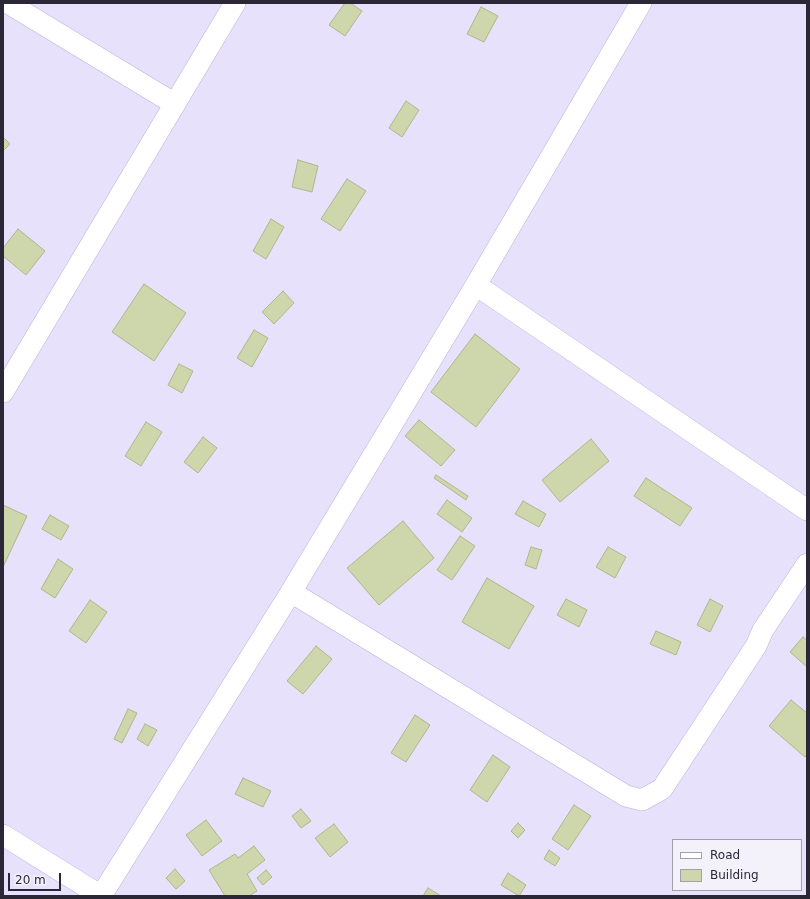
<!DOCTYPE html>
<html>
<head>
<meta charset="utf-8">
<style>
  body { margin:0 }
  #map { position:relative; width:810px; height:899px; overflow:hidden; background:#e8e1fb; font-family:"DejaVu Sans",sans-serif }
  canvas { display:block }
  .frame { position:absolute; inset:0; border:4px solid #2c2737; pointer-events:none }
  .legend { position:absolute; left:672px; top:839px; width:130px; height:52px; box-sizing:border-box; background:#f3f1fa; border:1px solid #a3a0ac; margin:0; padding:5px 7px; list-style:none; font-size:12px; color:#2c2737 }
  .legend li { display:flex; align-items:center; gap:8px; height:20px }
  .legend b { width:20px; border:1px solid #a3a0ac }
  .scale { position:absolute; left:8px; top:873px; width:53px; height:18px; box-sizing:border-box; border:2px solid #2c2737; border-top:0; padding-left:5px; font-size:12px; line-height:14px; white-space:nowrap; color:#2c2737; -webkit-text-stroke:3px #f3f1fa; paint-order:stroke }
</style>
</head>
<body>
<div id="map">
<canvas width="810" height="899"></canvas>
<div class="frame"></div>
<ul class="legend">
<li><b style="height:5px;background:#fff"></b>Road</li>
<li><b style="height:11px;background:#cdd7ab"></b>Building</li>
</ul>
<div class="scale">20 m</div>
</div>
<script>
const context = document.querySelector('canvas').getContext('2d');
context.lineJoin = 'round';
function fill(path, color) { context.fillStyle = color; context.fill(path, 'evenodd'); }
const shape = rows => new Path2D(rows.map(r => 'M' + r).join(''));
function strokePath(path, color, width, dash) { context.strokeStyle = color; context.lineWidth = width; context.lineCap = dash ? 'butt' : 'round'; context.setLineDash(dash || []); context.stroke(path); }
const building = shape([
  [345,3,350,3,362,11,345,36,329,25,345,3],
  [481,7,498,16,484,42,467,34,481,7],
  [406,101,419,110,402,137,389,128,406,101],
  [3,137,10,144,3,151,3,137],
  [298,160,318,166,312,192,292,187,298,160],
  [347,179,366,191,340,231,321,219,347,179],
  [271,219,284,227,266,259,253,251,271,219],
  [18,229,45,251,26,275,3,256,3,248,18,229],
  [144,284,186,313,154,361,112,332,144,284],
  [283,291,294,303,274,324,262,312,283,291],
  [254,330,268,338,252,367,237,358,254,330],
  [475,334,520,369,476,427,431,392,475,334],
  [179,364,193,371,182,393,168,385,179,364],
  [419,420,455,450,441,466,405,436,419,420],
  [146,422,162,432,141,466,125,456,146,422],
  [203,437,217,448,198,473,184,462,203,437],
  [591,439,609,461,560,502,542,480,591,439],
  [436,475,468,496,466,500,434,478,436,475],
  [646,478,692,508,680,526,634,496,646,478],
  [447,500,472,518,462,532,437,514,447,500],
  [523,501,546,514,539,527,515,514,523,501],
  [3,505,27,516,3,567,3,505],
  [50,515,69,526,61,540,42,529,50,515],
  [403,521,434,558,379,605,347,568,403,521],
  [460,536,475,546,452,580,437,570,460,536],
  [531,547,542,550,536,569,525,565,531,547],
  [608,547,626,557,615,578,596,567,608,547],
  [58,559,73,569,55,598,41,589,58,559],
  [487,578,534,606,509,649,462,622,487,578],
  [566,599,587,610,579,627,557,615,566,599],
  [710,599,723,606,710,632,697,625,710,599],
  [90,600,107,612,86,643,69,631,90,600],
  [656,631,681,642,676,655,650,644,656,631],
  [803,637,807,640,807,667,790,652,803,637],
  [316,646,332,659,303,694,287,681,316,646],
  [791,700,807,713,807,754,805,757,769,726,791,700],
  [128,709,137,713,122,743,114,739,128,709],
  [415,715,430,725,406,762,391,753,415,715],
  [145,724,157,730,148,746,137,739,145,724],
  [493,755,510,767,487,802,470,790,493,755],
  [243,778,271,791,263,807,235,794,243,778],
  [574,805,591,816,568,850,552,839,574,805],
  [301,809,311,821,301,828,292,816,301,809],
  [206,820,222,841,202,856,186,835,206,820],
  [518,823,525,830,518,838,511,831,518,823],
  [334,824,348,842,330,857,315,838,334,824],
  [254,846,265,860,247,874,257,891,249,896,225,896,209,870,235,854,238,858,254,846],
  [549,850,560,858,555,866,544,859,549,850],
  [175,869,185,881,176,889,166,878,175,869],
  [266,870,272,877,263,885,257,878,266,870],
  [508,873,526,885,519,896,501,885,508,873],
  [428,888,441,896,423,896,428,888]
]);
fill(building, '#cdd7ab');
strokePath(building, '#adb78c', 1);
const minor = shape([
  [8,3,175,104],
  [476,285,807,510],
  [3,392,235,3],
  [291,592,476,285,641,3],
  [3,835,101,896],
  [101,896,291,592,626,796,642,800,662,789,756,646,763,630,807,564]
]);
strokePath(minor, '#bcb0da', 22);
strokePath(minor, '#fff', 21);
</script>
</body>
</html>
